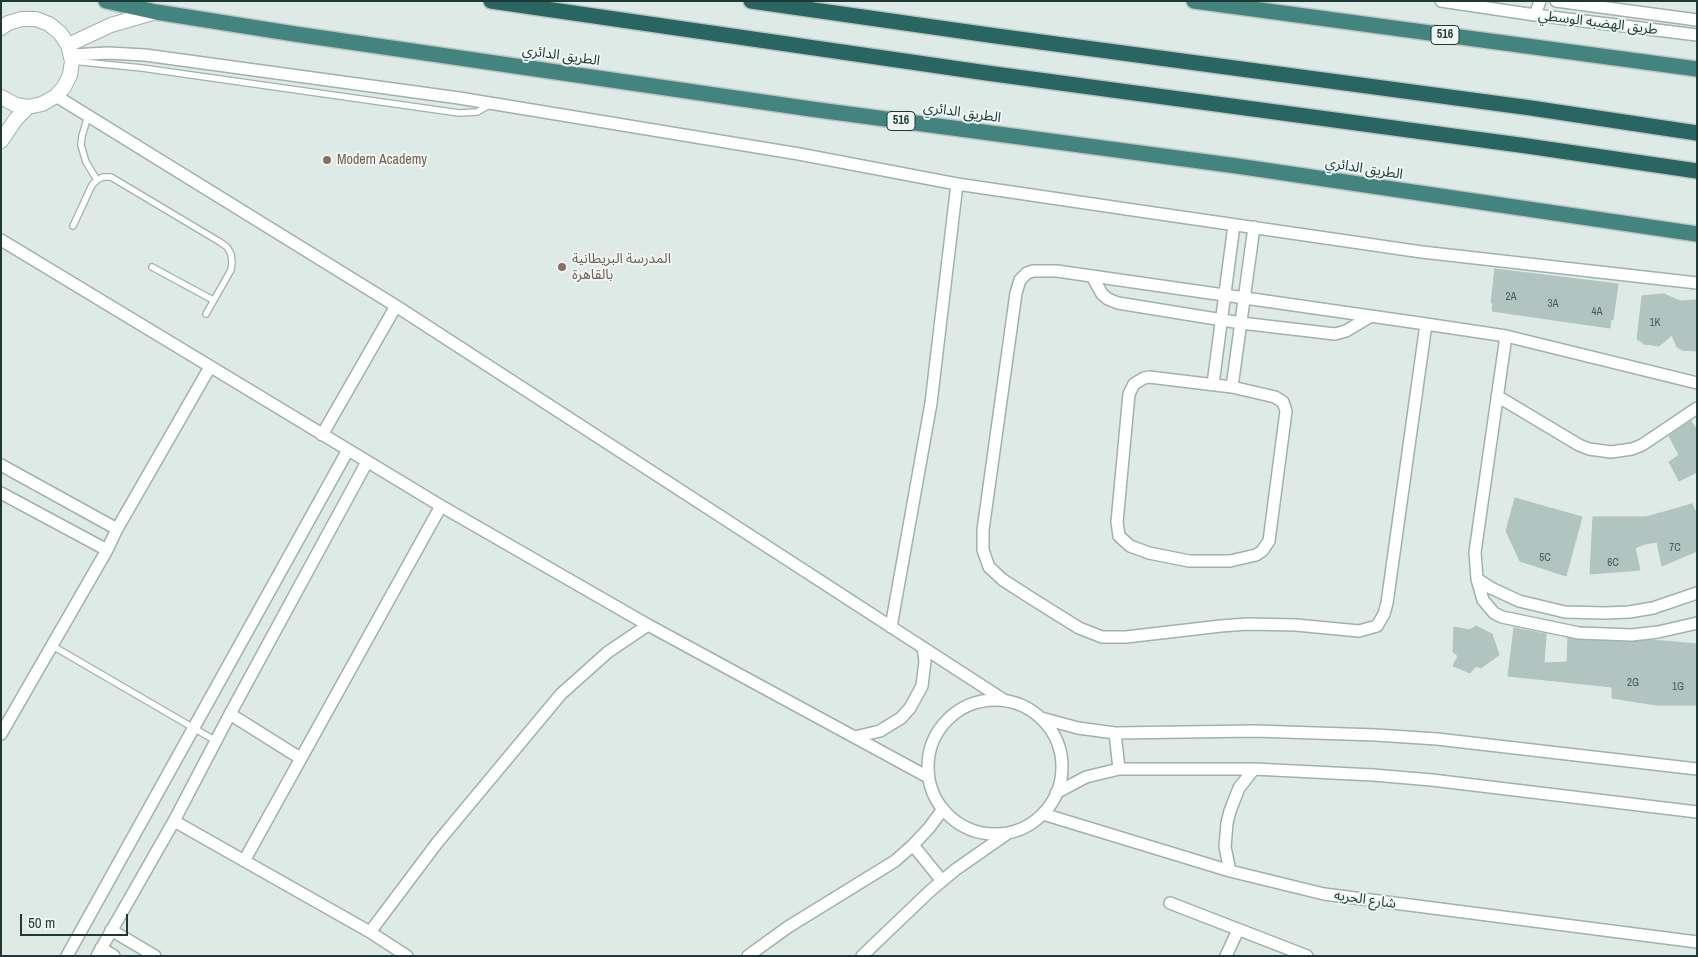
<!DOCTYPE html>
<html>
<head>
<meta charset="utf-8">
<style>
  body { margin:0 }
  #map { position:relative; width:1698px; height:957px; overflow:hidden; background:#ddeae6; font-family:"Archivo Narrow",sans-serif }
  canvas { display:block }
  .frame { position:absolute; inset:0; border:2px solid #1e3936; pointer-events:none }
  .scale { position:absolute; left:20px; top:914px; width:108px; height:22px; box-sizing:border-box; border:2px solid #1e3936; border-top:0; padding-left:6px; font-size:15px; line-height:18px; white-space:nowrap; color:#1e3936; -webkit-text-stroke:4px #edf6f3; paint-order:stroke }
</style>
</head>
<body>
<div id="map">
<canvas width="1698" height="957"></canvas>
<div class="frame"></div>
<div class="scale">50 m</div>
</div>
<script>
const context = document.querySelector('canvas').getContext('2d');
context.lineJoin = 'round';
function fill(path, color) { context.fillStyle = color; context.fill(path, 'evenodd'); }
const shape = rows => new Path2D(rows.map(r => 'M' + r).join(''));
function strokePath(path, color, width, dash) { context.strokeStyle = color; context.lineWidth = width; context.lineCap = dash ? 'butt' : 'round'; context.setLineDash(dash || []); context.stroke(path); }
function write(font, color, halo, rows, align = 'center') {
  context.font = font + ' "Archivo Narrow","Noto Sans Arabic",sans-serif'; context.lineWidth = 4; context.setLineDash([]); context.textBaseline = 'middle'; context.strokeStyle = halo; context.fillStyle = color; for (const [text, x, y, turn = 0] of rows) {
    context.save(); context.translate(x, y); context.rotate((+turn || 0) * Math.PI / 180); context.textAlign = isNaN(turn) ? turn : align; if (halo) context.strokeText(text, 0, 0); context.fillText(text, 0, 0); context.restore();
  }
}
const building = shape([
  [1495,269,1618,284,1613,320,1611,319,1610,328,1492,311,1493,303,1491,303,1495,269],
  [1664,294,1680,301,1697,300,1697,351,1682,350,1677,347,1672,335,1659,346,1644,344,1637,339,1642,296,1664,294],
  [1691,421,1697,430,1697,472,1679,481,1669,462,1679,455,1669,436,1691,421],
  [1515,498,1582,517,1566,576,1520,561,1506,531,1515,498],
  [1692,504,1697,514,1697,551,1662,566,1657,542,1645,544,1635,548,1640,570,1590,574,1593,517,1646,517,1692,504],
  [1476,626,1492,634,1499,655,1481,668,1476,666,1470,673,1453,666,1458,656,1453,652,1454,627,1470,630,1476,626],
  [1514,628,1546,634,1544,663,1567,662,1568,638,1579,640,1632,642,1652,640,1697,644,1697,705,1656,705,1612,698,1612,687,1508,676,1514,628]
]);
fill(building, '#b2c4bf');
strokePath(building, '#afc3be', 1);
const service = shape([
  [72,61,142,68,459,113,477,112,489,105],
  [88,116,82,136,81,145,86,162,97,180],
  [73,226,92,185,97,180,103,177,111,177,220,242,227,247,231,254,232,262,231,270,206,314],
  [152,267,213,300],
  [51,645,216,741]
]);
const minor = shape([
  [1441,1,1535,15,1697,35],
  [1556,1,1697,20],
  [1535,15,1540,1],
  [71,55,108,53,145,55,459,98,799,154,957,184,1140,211,1422,252,1697,283],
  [56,96,396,306,1004,700],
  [1,240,441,506,648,625,928,777],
  [1092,276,1102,294,1108,299,1118,303,1241,323,1335,334,1346,331,1371,316],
  [1426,324,1387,603,1384,614,1377,626,1359,631,1296,625,1247,624,1221,626,1126,637,1102,637,1079,628,1031,598,1003,580,989,567,983,550,983,530,1016,293,1020,280,1027,273,1033,271,1057,271,1426,324,1506,336,1697,383],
  [1506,336,1475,552,1477,579,1483,600,1494,613,1502,617,1579,633,1632,635,1658,632,1697,623],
  [1149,377,1232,387,1275,397,1283,402,1286,411,1269,541,1262,551,1256,555,1230,561,1189,561,1149,553,1130,546,1119,536,1117,522,1129,394,1134,384,1144,378,1149,377],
  [1213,384,1234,225],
  [1232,387,1254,227],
  [1497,396,1579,445,1589,449,1611,452,1632,449,1642,445,1697,408],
  [322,435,396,306],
  [1,465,117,529],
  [1,493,107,550],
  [1477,579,1491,588,1519,601,1565,612,1605,613,1629,612,1653,608,1697,593],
  [891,627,931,403,957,184],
  '928 767a67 67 0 1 1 134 0a67 67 0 1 1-134 0Z',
  [230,714,300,758],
  [1041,718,1078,728,1115,733,1255,731,1376,735,1437,739,1697,769],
  [1115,733,1119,769],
  [1,734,107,550,117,529,210,367],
  [855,737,880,731,901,718,910,708,922,686,925,661,923,648],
  [1056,793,1086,777,1119,769,1254,769,1373,775,1432,780,1697,812],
  [1043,814,1230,871,1324,894,1697,942],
  [174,821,370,932,407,956],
  [913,845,942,881],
  [244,861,441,506],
  [1230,871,1225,847,1227,823,1230,811,1239,788,1254,769],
  [1170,903,1307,956],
  [111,930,155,956],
  [370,932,437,843,561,694,608,652,648,625],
  [101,948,114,956],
  [67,956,348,450],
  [97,956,174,821,230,714,367,462],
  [748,956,788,927,895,861,913,845,929,828,943,809],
  [862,956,930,891,955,870,1008,833],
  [1226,956,1238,930]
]);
const tertiary = shape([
  [1,28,8,23,22,19,36,19,49,24,60,33,68,45,72,61,70,75,64,87,56,96,42,104,28,107,16,105,1,97],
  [68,45,111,25,156,12],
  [1,141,16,119,28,107]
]);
const trunk = shape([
  [106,1,156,12,295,34,811,109,1237,166,1697,234],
  [1194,1,1697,69]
]);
const motorway = shape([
  [491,1,987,73,1527,146,1697,171],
  [751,1,989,35,1531,108,1697,133]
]);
strokePath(service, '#a0b1ae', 8);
strokePath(minor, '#a0b1ae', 14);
strokePath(tertiary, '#a0b1ae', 16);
strokePath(trunk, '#bcc4c3', 18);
strokePath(motorway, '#bcc4c3', 18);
strokePath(service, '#fff', 5.5);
strokePath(minor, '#fff', 11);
strokePath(tertiary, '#fff', 14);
strokePath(trunk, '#44847e', 15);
strokePath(motorway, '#296662', 15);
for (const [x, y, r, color] of [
  [327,160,5,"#8d6e63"],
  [562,267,5,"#8d6e63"]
]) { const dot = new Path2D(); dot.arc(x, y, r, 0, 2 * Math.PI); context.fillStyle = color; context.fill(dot); strokePath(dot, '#edf6f3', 2); }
write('11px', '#435c58', null, [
  ["2A",1511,297],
  ["3A",1553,304],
  ["4A",1597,312],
  ["1K",1655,323],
  ["7C",1675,548],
  ["5C",1545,558],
  ["6C",1613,563],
  ["2G",1633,683],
  ["1G",1678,687]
]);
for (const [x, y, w] of [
  [1445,35,28],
  [901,121,28]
]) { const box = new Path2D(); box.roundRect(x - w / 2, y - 9.5, w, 19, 4); context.fillStyle = '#edf6f3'; context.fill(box); strokePath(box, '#1e3936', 1); }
write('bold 12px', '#1e3936', null, [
  ["516",1445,35],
  ["516",901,121]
]);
write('14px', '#1e3936', '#edf6f3', [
  ["طريق الهضبه الوسطي",1598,23,7],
  ["الطريق الدائري",561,56,8],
  ["الطريق الدائري",962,113,8],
  ["الطريق الدائري",1364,169,9],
  ["شارع الحريه",1365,900,8]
]);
write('14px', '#785e54', '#edf6f3', [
  ["Modern Academy",337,160],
  ["المدرسة البريطانية",572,259],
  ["بالقاهرة",572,275]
], 'left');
</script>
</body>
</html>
